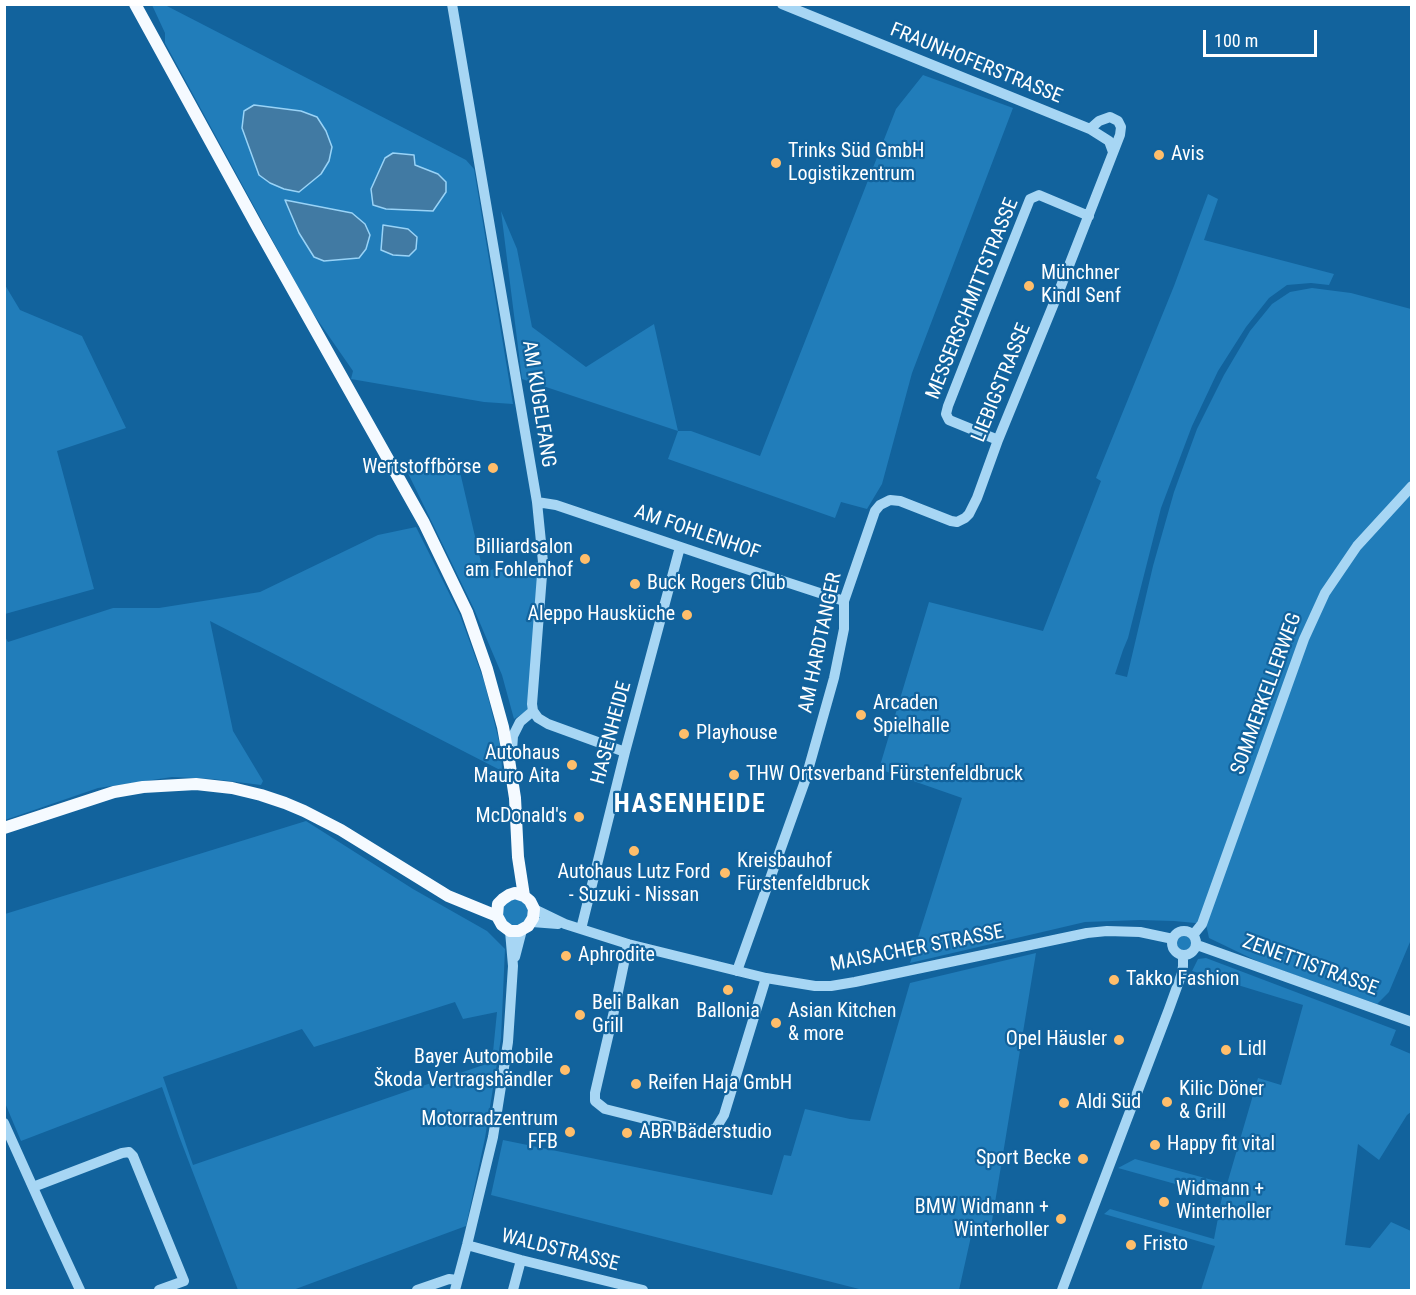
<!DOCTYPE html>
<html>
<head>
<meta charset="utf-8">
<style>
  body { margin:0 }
  #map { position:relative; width:1416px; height:1295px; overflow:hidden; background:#12639d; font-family:"Roboto Condensed",sans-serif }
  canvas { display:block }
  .frame { position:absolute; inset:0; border:6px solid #fff; pointer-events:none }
  .scale { position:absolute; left:1203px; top:30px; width:114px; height:27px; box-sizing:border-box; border:3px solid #fff; border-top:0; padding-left:8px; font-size:18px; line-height:21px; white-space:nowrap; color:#fff; -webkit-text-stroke:4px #12639d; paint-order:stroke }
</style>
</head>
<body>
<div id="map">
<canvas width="1416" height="1295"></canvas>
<div class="frame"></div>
<div class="scale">100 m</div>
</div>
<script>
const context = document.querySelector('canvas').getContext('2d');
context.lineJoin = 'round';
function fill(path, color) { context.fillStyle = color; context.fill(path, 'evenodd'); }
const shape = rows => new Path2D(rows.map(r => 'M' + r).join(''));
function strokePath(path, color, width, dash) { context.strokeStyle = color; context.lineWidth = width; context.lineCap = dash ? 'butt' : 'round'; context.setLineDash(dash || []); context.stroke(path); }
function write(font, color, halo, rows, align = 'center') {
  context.font = font + ' "Roboto Condensed",sans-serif'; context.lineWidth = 4.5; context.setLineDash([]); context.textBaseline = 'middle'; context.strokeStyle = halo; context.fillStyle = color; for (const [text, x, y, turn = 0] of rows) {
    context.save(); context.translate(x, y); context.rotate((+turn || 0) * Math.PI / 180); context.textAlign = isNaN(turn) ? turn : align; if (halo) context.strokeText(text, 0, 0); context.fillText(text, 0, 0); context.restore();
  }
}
fill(shape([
  [152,5,165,5,466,160,474,169,513,404,484,402,351,379,353,371,310,309,165,43,165,33],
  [923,75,1013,108,912,373,882,484,867,509,841,502,835,518,668,459,678,431,522,379,501,211,517,249,532,327,586,367,654,324,678,431,691,431,760,456,896,109],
  [1208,194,1218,199,1204,240,1334,274,1329,285,1311,283,1287,285,1269,298,1246,327,1218,371,1192,426,1161,508,1128,638,1123,650,1115,674,1127,677,1153,566,1174,492,1197,429,1224,375,1250,331,1272,304,1290,292,1312,288,1351,293,1411,309,1411,942,1410,942,1389,992,1377,1004,1261,963,1209,938,1206,924,1174,921,1140,920,1085,922,910,963,962,798,879,769,929,602,1043,631,1101,481,1096,478,1174,286],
  [5,285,20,310,82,336,126,428,57,451,94,589,5,614],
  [406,469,460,472,483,571,539,562,530,709,514,719,502,675,474,609],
  [416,527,460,615,484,681,501,749,502,771,210,621,233,731,263,781,261,785,213,779,172,777,132,783,98,788,5,820,4,635,8,642,113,608,159,608,260,592,378,535],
  [306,821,413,889,487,931,505,949,501,1038,485,1138,466,1226,293,1290,238,1290,179,1136,162,1087,21,1141,5,1103,5,914],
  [455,1002,463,1019,497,1012,492,1062,193,1165,163,1077,302,1029,314,1047],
  [510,898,524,900,530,912,523,924,514,926,509,925,503,918,501,909],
  '1177 943a7 7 0 1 1 14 0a7 7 0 1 1-14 0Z',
  [1036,953,991,1227,974,1223,959,1290,863,1290,491,1195,503,1140,772,1195,784,1155,791,1156,805,1109,850,1119,870,1121,910,983],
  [1206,958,1396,1030,1390,1045,1411,1054,1411,1112,1407,1115,1379,1160,1358,1144,1345,1245,1370,1248,1391,1222,1411,1231,1411,1290,1201,1290,1215,1246,1104,1214,1110,1209,1214,1239,1222,1197,1118,1168,1135,1159,1227,1184,1258,1078,1281,1085,1303,1005,1192,971,1198,959]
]), '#217dba');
const water = shape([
  [254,105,301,111,317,117,326,131,332,147,329,161,321,174,299,192,284,189,270,183,259,175,242,128,244,111,254,105],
  [393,153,414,155,415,165,438,174,446,182,446,192,433,211,386,209,373,205,371,189,385,158,393,153],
  [285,200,352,213,365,224,370,235,366,249,359,258,324,261,314,257,299,233,285,200],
  [383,225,408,229,417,237,416,249,409,256,393,255,381,250,383,225]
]);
fill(water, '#417aa3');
strokePath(water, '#99d3f7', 1.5);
strokePath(shape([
  [452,4,537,502,543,562,532,704,533,711,538,718,548,724,625,752],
  [782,4,1090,129,1109,141,1113,152],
  [998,440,949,420,946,414,948,406,981,322,1030,199,1039,195,1089,216],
  [537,502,556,505,728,563,844,601],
  [510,760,512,751,513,736,520,722,533,711],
  [534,909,565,924,628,944,766,978,815,986,831,986,855,982,1087,933,1107,931,1140,932,1173,939],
  [532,922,558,924],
  [581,929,625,752,680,547],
  '1172 943a12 12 0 1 1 24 0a12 12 0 1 1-24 0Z',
  [1193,935,1202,924,1304,639,1325,593,1357,546,1412,486],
  [628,944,614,1011,595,1093,595,1101,605,1109,685,1129,701,1131,709,1131,716,1128,724,1115,766,978],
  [1197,945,1412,1022],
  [515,957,522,930],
  [737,971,805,781,834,678,844,629,844,601,875,511,880,505,890,500,900,501,951,521,957,522,965,518,969,514,977,498,998,440,1061,286,1120,135,1121,127,1118,121,1110,117,1099,121,1090,129],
  [4,1123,49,1223,80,1290],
  [33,1187,122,1153,129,1152,133,1156,184,1281,159,1290],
  [467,1245,521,1260,643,1290],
  [417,1290,449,1279,457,1280],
  [455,1290,467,1245,493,1137,508,1042,513,966,510,931],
  [513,1290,521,1260],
  [1062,1290,1169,1009,1182,973,1183,966,1183,955]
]), '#a7d6f4', 10);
strokePath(shape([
  [135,4,258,228,424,523,467,612,487,669,503,727,509,760,515,798,518,857,524,896],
  [4,828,114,792,143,787,196,784,232,788,261,795,285,803,304,811,341,830,448,896,497,916,502,925,510,931,519,931,528,926,533,918,534,909,530,901,524,896,515,893,509,895,503,899,498,904,497,916]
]), '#f5faff', 12);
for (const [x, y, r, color] of [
  [1159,155,6,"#ffbe6b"],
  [776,163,6,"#ffbe6b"],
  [1029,286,6,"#ffbe6b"],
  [493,468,6,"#ffbe6b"],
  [585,559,6,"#ffbe6b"],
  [635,584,6,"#ffbe6b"],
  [687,615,6,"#ffbe6b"],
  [861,715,6,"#ffbe6b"],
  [684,734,6,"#ffbe6b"],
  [572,765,6,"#ffbe6b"],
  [734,775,6,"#ffbe6b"],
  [579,817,6,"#ffbe6b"],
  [634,851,6,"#ffbe6b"],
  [725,873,6,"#ffbe6b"],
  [566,956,6,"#ffbe6b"],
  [1114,980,6,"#ffbe6b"],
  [728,990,6,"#ffbe6b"],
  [580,1015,6,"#ffbe6b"],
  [776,1023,6,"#ffbe6b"],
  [1119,1040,6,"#ffbe6b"],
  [1226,1050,6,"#ffbe6b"],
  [565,1070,6,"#ffbe6b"],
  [636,1084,6,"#ffbe6b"],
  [1167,1102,6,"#ffbe6b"],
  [1064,1103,6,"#ffbe6b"],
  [570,1132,6,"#ffbe6b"],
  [627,1133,6,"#ffbe6b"],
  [1155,1145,6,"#ffbe6b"],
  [1083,1159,6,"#ffbe6b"],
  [1164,1202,6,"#ffbe6b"],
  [1061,1219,6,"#ffbe6b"],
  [1131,1245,6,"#ffbe6b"]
]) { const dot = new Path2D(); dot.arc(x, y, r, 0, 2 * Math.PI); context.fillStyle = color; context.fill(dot); strokePath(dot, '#12639d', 2); }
write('20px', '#fff', '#12639d', [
  ["FRAUNHOFERSTRASSE",976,64,22],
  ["MESSERSCHMITTSTRASSE",973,299,-68],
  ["LIEBIGSTRASSE",1002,383,-68],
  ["AM KUGELFANG",538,404,81],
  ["AM FOHLENHOF",697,533,19],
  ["AM HARDTANGER",821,643,-78],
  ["SOMMERKELLERWEG",1267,694,-70],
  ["HASENHEIDE",612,733,-75],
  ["MAISACHER STRASSE",917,949,-11],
  ["ZENETTISTRASSE",1310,966,20],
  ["WALDSTRASSE",560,1251,14]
]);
write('20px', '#fff', '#12639d', [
  ["Trinks Süd GmbH",788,152],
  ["Logistikzentrum",788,175],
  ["Avis",1171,155],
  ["Münchner",1041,274],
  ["Kindl Senf",1041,297],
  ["Wertstoffbörse",481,468,"right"],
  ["Billiardsalon",573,548,"right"],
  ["am Fohlenhof",573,571,"right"],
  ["Buck Rogers Club",647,584],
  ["Aleppo Hausküche",675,615,"right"],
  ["Arcaden",873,704],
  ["Spielhalle",873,727],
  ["Playhouse",696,734],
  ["Autohaus",560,754,"right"],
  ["Mauro Aita",560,777,"right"],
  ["THW Ortsverband Fürstenfeldbruck",746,775],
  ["McDonald's",567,817,"right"],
  ["Kreisbauhof",737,862],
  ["Fürstenfeldbruck",737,885],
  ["Autohaus Lutz Ford",634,873,"center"],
  ["- Suzuki - Nissan",634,896,"center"],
  ["Aphrodite",578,956],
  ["Takko Fashion",1126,980],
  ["Beli Balkan",592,1004],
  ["Grill",592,1027],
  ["Ballonia",728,1012,"center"],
  ["Asian Kitchen",788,1012],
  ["& more",788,1035],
  ["Opel Häusler",1107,1040,"right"],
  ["Lidl",1238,1050],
  ["Bayer Automobile",553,1058,"right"],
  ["Škoda Vertragshändler",553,1081,"right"],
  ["Reifen Haja GmbH",648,1084],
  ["Kilic Döner",1179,1090],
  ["& Grill",1179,1113],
  ["Aldi Süd",1076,1103],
  ["Motorradzentrum",558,1120,"right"],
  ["FFB",558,1143,"right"],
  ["ABR Bäderstudio",639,1133],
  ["Happy fit vital",1167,1145],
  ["Sport Becke",1071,1159,"right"],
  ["Widmann +",1176,1190],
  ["Winterholler",1176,1213],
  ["BMW Widmann +",1049,1208,"right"],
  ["Winterholler",1049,1231,"right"],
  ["Fristo",1143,1245]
], 'left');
context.letterSpacing = '1.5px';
write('bold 26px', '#fff', '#12639d', [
  ["HASENHEIDE",690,805]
]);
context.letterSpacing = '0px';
</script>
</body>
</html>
